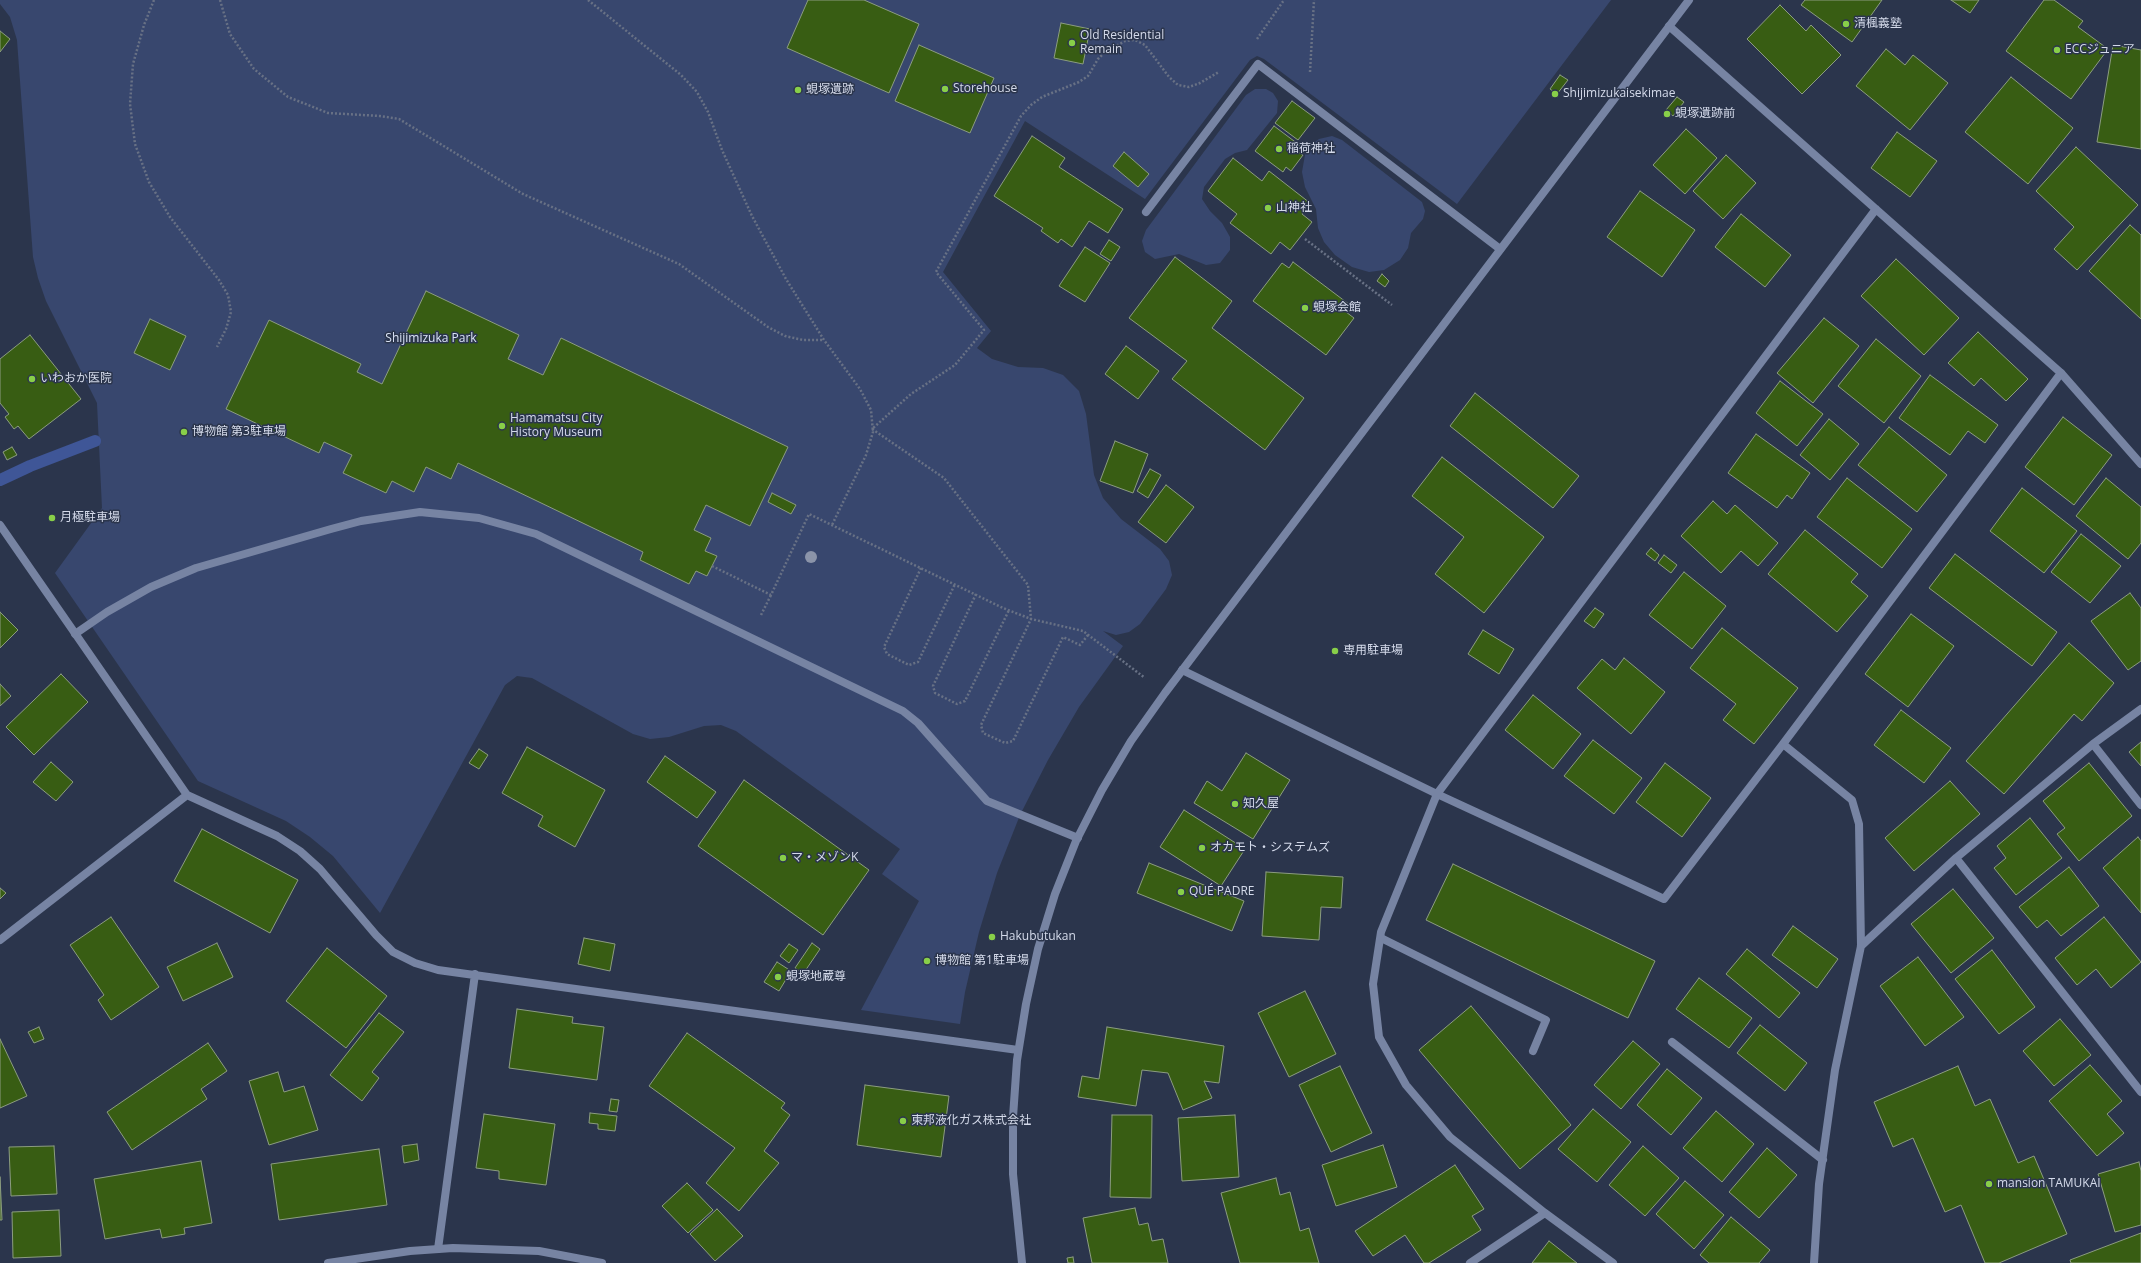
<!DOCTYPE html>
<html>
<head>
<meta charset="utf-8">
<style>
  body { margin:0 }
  canvas { display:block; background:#2b354c }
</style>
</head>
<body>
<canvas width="2141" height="1263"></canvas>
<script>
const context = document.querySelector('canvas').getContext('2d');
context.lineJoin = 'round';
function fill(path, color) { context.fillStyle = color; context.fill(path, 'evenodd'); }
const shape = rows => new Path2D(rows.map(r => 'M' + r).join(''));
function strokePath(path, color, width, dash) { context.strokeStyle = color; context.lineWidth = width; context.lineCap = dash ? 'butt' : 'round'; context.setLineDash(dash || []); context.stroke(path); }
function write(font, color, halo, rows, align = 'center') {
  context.font = font + ' "Open Sans","Noto Sans JP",sans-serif'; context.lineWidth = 3; context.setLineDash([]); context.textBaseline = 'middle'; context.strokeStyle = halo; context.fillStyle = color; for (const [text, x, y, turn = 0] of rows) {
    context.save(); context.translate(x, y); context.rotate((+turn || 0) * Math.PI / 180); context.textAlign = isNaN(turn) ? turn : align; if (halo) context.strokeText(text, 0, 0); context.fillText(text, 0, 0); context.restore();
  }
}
fill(shape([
  [0,0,1611,0,1457,204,1264,59,1257,56,1250,60,1145,199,1025,121,943,272,991,331,977,348,992,359,1018,367,1043,368,1063,375,1079,391,1086,414,1094,475,1103,498,1121,519,1160,549,1169,561,1172,575,1166,589,1140,624,1129,632,1116,635,1103,631,1123,646,1079,707,1048,760,1020,815,997,873,979,932,965,992,960,1024,861,1010,919,901,882,874,900,849,736,731,721,725,704,726,669,737,650,739,633,734,532,678,517,676,505,685,380,913,333,856,310,837,286,821,198,781,55,573,102,508,97,403,46,301,38,278,33,257,17,40,10,17,0,4],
  [1255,89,1266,89,1273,93,1278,101,1277,113,1247,150,1235,153,1225,159,1204,187,1202,199,1210,211,1222,223,1230,237,1230,250,1220,263,1206,265,1179,254,1155,259,1145,252,1142,241,1146,230,1246,95],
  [1332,136,1342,140,1422,202,1425,211,1423,219,1411,233,1408,248,1400,260,1384,270,1369,272,1352,267,1335,255,1324,242,1318,228,1316,209,1305,187,1302,172,1305,155,1311,145,1319,139]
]), '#38476e');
strokePath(shape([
  [0,480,30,466,95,441]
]), '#3f5697', 12);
const building = shape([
  [808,0,864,0,919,24,889,93,787,48,808,0],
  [1805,0,1882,0,1852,42,1801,5,1805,0],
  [1951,0,1979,0,1970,13,1951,0],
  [2044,0,2054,0,2083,21,2078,27,2108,49,2071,99,2006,51,2044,0],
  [1780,5,1806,31,1811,25,1841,55,1802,94,1747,39,1780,5],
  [1061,23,1090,29,1083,64,1054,58,1061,23],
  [0,31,10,39,0,52,0,31],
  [919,45,994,78,970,133,895,101,919,45],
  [2113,45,2141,50,2141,149,2097,142,2113,45],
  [1886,49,1905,65,1913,55,1948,83,1910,130,1856,86,1886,49],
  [1560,75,1568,80,1557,94,1550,89,1560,75],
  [2011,77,2073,128,2028,184,1965,132,2011,77],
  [1677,97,1684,102,1673,116,1666,110,1677,97],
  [1292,101,1315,118,1298,140,1275,123,1292,101],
  [1274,126,1302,147,1298,152,1303,155,1291,171,1286,167,1283,172,1255,151,1274,126],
  [1686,129,1717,158,1685,194,1653,165,1686,129],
  [1897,132,1937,161,1910,197,1871,168,1897,132],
  [1032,136,1065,158,1059,167,1123,209,1108,233,1089,221,1072,247,1061,239,1058,243,1041,231,1043,228,994,196,1032,136],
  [2076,147,2138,205,2077,270,2054,249,2074,227,2036,191,2076,147],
  [1124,152,1149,174,1138,187,1113,166,1124,152],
  [1726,155,1756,183,1723,219,1693,191,1726,155],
  [1233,158,1262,181,1269,171,1310,203,1302,214,1312,222,1290,250,1280,242,1271,254,1230,223,1237,214,1208,191,1233,158],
  [1640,191,1695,230,1662,277,1607,237,1640,191],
  [1741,214,1791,255,1765,287,1715,247,1741,214],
  [2130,225,2141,235,2141,319,2089,271,2130,225],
  [1109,240,1120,247,1111,261,1100,254,1109,240],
  [1085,247,1110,263,1085,302,1059,286,1085,247],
  [1175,257,1232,301,1212,328,1304,398,1265,450,1172,379,1187,361,1129,318,1175,257],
  [1896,259,1959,318,1924,355,1861,296,1896,259],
  [1293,262,1350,305,1346,312,1354,318,1326,355,1253,301,1282,263,1289,268,1293,262],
  [1382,274,1389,281,1385,287,1377,281,1382,274],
  [426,291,519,335,508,359,543,375,561,338,788,447,750,526,706,505,694,530,711,538,705,551,717,556,707,576,696,571,689,584,640,560,643,552,458,463,451,479,426,467,414,492,392,481,386,493,343,473,352,455,324,442,319,453,226,409,269,320,361,364,357,372,382,384,426,291],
  [1824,318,1859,346,1813,403,1777,373,1824,318],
  [150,319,186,336,170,370,134,353,150,319],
  [1978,332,2028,379,2006,401,1981,378,1974,386,1948,363,1978,332],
  [30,335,81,399,29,439,18,426,14,429,5,417,9,414,0,403,0,359,30,335],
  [1876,339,1921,376,1884,423,1838,386,1876,339],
  [1126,346,1159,371,1138,399,1105,374,1126,346],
  [1930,375,1998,425,1985,443,1968,431,1950,455,1899,418,1930,375],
  [1780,381,1823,414,1797,446,1756,413,1780,381],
  [1475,393,1579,476,1553,508,1450,426,1475,393],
  [2063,417,2112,455,2074,505,2025,467,2063,417],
  [1829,419,1859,444,1830,480,1800,455,1829,419],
  [1889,427,1947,475,1917,512,1858,465,1889,427],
  [1756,434,1810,473,1792,499,1787,495,1777,508,1728,473,1756,434],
  [1115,441,1148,454,1133,493,1100,481,1115,441],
  [12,447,17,455,7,460,3,452,12,447],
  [1442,457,1544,537,1484,613,1435,574,1464,537,1412,496,1442,457],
  [1150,469,1161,475,1148,498,1137,491,1150,469],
  [1847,478,1912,529,1882,568,1817,517,1847,478],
  [2106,478,2141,507,2141,543,2128,559,2076,516,2106,478],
  [1166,485,1194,507,1166,543,1138,522,1166,485],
  [2022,488,2077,531,2044,573,1990,531,2022,488],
  [772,493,796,505,791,514,768,502,772,493],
  [1713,501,1727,514,1735,505,1778,543,1758,566,1741,551,1721,573,1681,536,1713,501],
  [1805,530,1858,574,1851,582,1868,596,1837,632,1768,574,1805,530],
  [2081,534,2121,566,2090,603,2051,572,2081,534],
  [1651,548,1659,555,1655,561,1646,554,1651,548],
  [1955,554,2057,632,2032,666,1929,588,1955,554],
  [1664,555,1677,565,1671,573,1658,563,1664,555],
  [1684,572,1726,606,1692,649,1649,615,1684,572],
  [2130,593,2141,608,2141,661,2128,670,2091,621,2130,593],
  [1595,608,1604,614,1594,628,1584,621,1595,608],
  [0,612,18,630,0,648,0,612],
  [1911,614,1954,646,1908,707,1865,674,1911,614],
  [1722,628,1798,688,1754,744,1723,720,1736,704,1690,668,1722,628],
  [1483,630,1514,649,1499,674,1468,654,1483,630],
  [2069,643,2114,683,2082,721,2074,714,2004,794,1966,761,2069,643],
  [1624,658,1665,692,1631,734,1577,688,1602,659,1615,670,1624,658],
  [61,674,88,702,34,755,6,727,61,674],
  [0,684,11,696,0,706,0,684],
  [1533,695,1581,734,1553,769,1505,730,1533,695],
  [1901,710,1951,748,1924,783,1874,745,1901,710],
  [1593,740,1642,778,1614,814,1564,776,1593,740],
  [2141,742,2141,766,2129,752,2141,742],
  [527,747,605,790,575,847,538,826,543,816,502,793,527,747],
  [479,749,488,755,479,769,469,763,479,749],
  [1246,753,1290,780,1253,839,1194,803,1207,781,1222,791,1246,753],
  [665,756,716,792,697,818,647,782,665,756],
  [51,762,73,782,56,801,33,782,51,762],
  [1665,763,1711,798,1682,837,1636,802,1665,763],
  [2089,763,2132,816,2079,861,2057,834,2065,828,2043,801,2089,763],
  [744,780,869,870,823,935,698,846,744,780],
  [1950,781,1980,814,1914,871,1885,838,1950,781],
  [1184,810,1245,849,1221,886,1160,847,1184,810],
  [2030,818,2062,858,2016,895,1994,868,2006,858,1997,846,2030,818],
  [202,829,298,880,270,933,174,881,202,829],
  [2138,837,2141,841,2141,913,2103,868,2138,837],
  [1149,863,1244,901,1232,931,1137,893,1149,863],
  [1453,864,1655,961,1628,1018,1426,920,1453,864],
  [2069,867,2099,906,2061,936,2047,920,2037,928,2019,907,2069,867],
  [1266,872,1343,877,1341,908,1321,907,1319,940,1262,936,1266,872],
  [0,888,6,893,0,899,0,888],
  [1953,889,1994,938,1951,973,1911,924,1953,889],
  [111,917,159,987,111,1020,98,1000,104,995,70,945,111,917],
  [2104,917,2141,962,2111,988,2096,969,2077,985,2055,958,2104,917],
  [1793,926,1838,959,1817,988,1772,955,1793,926],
  [584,938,615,944,610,971,578,964,584,938],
  [217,943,233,977,183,1001,167,967,217,943],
  [812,943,820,949,803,974,795,968,812,943],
  [789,944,798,950,789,963,780,956,789,944],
  [327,948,387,996,346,1048,286,1001,327,948],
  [1747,949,1800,993,1779,1018,1726,974,1747,949],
  [1992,950,2035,1007,1999,1034,1955,979,1992,950],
  [1918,957,1964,1017,1925,1046,1880,986,1918,957],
  [777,962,791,971,779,991,764,982,777,962],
  [1699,978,1752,1018,1729,1048,1676,1009,1699,978],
  [1305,991,1336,1054,1289,1077,1258,1013,1305,991],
  [1471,1006,1571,1125,1520,1169,1419,1050,1471,1006],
  [517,1009,573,1017,572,1023,604,1027,597,1080,509,1068,517,1009],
  [379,1013,404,1032,372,1072,379,1078,362,1101,330,1075,379,1013],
  [2060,1019,2091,1055,2054,1086,2023,1051,2060,1019],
  [1760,1025,1807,1063,1785,1091,1737,1053,1760,1025],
  [39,1027,44,1039,34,1043,28,1032,39,1027],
  [1107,1027,1224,1046,1219,1083,1204,1081,1212,1098,1183,1110,1168,1073,1142,1070,1136,1106,1078,1097,1082,1076,1099,1079,1107,1027],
  [687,1033,785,1103,781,1108,790,1115,764,1151,779,1163,739,1211,706,1183,735,1148,649,1086,687,1033],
  [0,1039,27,1096,0,1108,0,1039],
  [1633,1041,1660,1064,1621,1109,1594,1085,1633,1041],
  [208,1043,227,1071,201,1089,207,1099,132,1150,107,1112,208,1043],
  [2090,1065,2122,1101,2107,1114,2124,1133,2097,1156,2049,1101,2090,1065],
  [1340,1066,1372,1133,1331,1152,1299,1085,1340,1066],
  [1958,1066,1975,1106,1990,1099,2018,1163,2034,1156,2067,1234,1999,1263,1985,1263,1961,1205,1945,1212,1913,1138,1893,1147,1874,1102,1958,1066],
  [1667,1069,1702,1098,1671,1135,1637,1105,1667,1069],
  [278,1072,284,1092,304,1086,318,1130,269,1145,249,1081,278,1072],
  [865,1085,949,1096,941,1157,857,1145,865,1085],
  [611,1099,619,1100,617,1112,609,1111,611,1099],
  [1593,1109,1631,1142,1597,1182,1558,1149,1593,1109],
  [1716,1111,1754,1144,1722,1182,1683,1148,1716,1111],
  [590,1113,617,1116,615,1131,598,1129,598,1124,589,1123,590,1113],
  [484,1114,555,1124,546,1185,499,1179,499,1171,476,1168,484,1114],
  [1112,1115,1152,1115,1151,1198,1110,1197,1112,1115],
  [1235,1115,1239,1177,1182,1181,1178,1118,1235,1115],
  [417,1144,419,1160,404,1163,402,1146,417,1144],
  [1383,1145,1397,1187,1336,1206,1322,1165,1383,1145],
  [54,1146,57,1194,11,1196,9,1147,54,1146],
  [1643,1146,1679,1178,1645,1216,1609,1185,1643,1146],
  [1767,1148,1797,1175,1759,1218,1729,1192,1767,1148],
  [379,1149,387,1205,279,1220,271,1164,379,1149],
  [201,1161,212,1223,184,1228,185,1234,162,1238,160,1229,105,1239,94,1179,201,1161],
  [2139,1162,2141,1171,2141,1225,2115,1232,2098,1174,2139,1162],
  [1455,1165,1484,1209,1472,1216,1481,1230,1429,1263,1424,1263,1405,1235,1373,1256,1355,1231,1455,1165],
  [0,1177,2,1220,0,1220,0,1177],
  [1276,1178,1280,1195,1290,1192,1300,1231,1309,1228,1319,1263,1240,1263,1221,1193,1276,1178],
  [1685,1181,1724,1215,1694,1249,1656,1214,1685,1181],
  [687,1183,713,1210,688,1233,662,1206,687,1183],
  [1135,1208,1139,1225,1148,1223,1152,1241,1163,1239,1168,1263,1092,1263,1083,1218,1135,1208],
  [717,1209,743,1236,715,1261,690,1234,717,1209],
  [59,1210,61,1256,13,1258,12,1212,59,1210],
  [1731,1217,1770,1250,1759,1263,1709,1263,1700,1255,1731,1217],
  [2141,1233,2141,1263,2071,1263,2070,1260,2141,1233],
  [1549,1241,1577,1263,1532,1263,1549,1241],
  [1073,1257,1074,1263,1068,1263,1067,1258,1073,1257]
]);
fill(building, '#385d13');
strokePath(building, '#8b9c80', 1);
strokePath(shape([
  [154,0,144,25,133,64,130,104,135,144,149,182,170,217,219,280,228,295,231,312,226,329,217,347],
  [220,0,230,34,254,69,288,97,328,113,380,116,399,119,523,194,679,264,768,327,785,336,803,340,824,340],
  [588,0,681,75,697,92,708,112,722,150,752,216,786,279,824,340,860,389,871,410,873,432,866,455,832,525],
  [1257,39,1284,0],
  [1310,72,1314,0],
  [1305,239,1392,305],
  [712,566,771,595,809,514,1003,608,1031,619,1083,631,1145,678],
  [921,568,884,647,887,654,909,665,918,662,955,584],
  [976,594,933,686,935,693,957,704,965,701,1009,610],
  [761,615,771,595],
  [1088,635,1080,645,1063,637,1013,741,1005,743,983,733,981,725,1031,619,1028,585,944,478,872,429,911,394,955,365,984,330,936,272,1021,116,1031,105,1042,97,1079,82,1088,76,1098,59,1105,52,1125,41,1135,40,1145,45,1169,77,1178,85,1189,87,1200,83,1219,72]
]), '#687185', 2.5, [2, 2]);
strokePath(shape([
  [1146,212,1258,64,1500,249],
  [2061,373,2141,464],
  [75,634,107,612,151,587,196,568,331,529,361,521,420,512,479,518,536,534,903,711,918,723,987,801,1078,838],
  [1381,938,1546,1020,1533,1051],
  [1672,1042,1823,1160]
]), '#7784a3', 8);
strokePath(shape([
  [0,525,187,795,277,836,300,851,320,869,376,935,393,952,415,963,438,970,1018,1050],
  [1182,670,1437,794,1664,899,1783,744,2061,373,1669,26],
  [1783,744,1852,800,1859,824,1861,946,1835,1070,1819,1184,1814,1263],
  [2093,744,2141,709],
  [1956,858,2141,1092],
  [0,940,187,795],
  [1861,946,1956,858,2093,744,2141,805],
  [438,1249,475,974],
  [1470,1263,1545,1213],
  [1613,1263,1545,1213,1450,1137,1406,1085,1379,1037,1373,984,1381,932,1437,794,1876,209]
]), '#7784a3', 8);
strokePath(shape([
  [328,1263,410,1251,453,1248,539,1251,602,1263],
  [1022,1263,1013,1174,1013,1117,1017,1060,1026,1004,1038,949,1055,894,1076,841,1102,790,1131,741,1165,693,1689,0]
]), '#7784a3', 8);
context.fillStyle = '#8b94a9';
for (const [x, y] of [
  [811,557]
]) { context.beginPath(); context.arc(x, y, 6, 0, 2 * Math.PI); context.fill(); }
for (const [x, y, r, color] of [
  [1846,24,4,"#88cf49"],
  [1072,43,4,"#88cf49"],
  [2057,50,4,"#88cf49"],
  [945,89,4,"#88cf49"],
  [798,90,4,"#88cf49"],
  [1555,94,4,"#88cf49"],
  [1667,114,4,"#88cf49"],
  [1279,149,4,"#88cf49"],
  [1268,208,4,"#88cf49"],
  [1305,308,4,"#88cf49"],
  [32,379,4,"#88cf49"],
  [502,426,4,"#88cf49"],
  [184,432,4,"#88cf49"],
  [52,518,4,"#88cf49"],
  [1335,651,4,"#88cf49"],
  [1235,804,4,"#88cf49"],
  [1202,848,4,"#88cf49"],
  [783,858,4,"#88cf49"],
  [1181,892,4,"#88cf49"],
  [992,937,4,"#88cf49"],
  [927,961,4,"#88cf49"],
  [778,977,4,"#88cf49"],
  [903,1121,4,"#88cf49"],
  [1989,1184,4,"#88cf49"]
]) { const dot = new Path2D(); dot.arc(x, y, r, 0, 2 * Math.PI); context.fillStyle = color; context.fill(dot); strokePath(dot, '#2b354c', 1.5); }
write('12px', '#d4daea', '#2b354c', [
  ["清楓義塾",1854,24],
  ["Old Residential",1080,36],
  ["Remain",1080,50],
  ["ECCジュニア",2065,50],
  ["Storehouse",953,89],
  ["蜆塚遺跡",806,90],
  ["Shijimizukaisekimae",1563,94],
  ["蜆塚遺跡前",1675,114],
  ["稲荷神社",1287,149],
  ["山神社",1276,208],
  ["蜆塚会館",1313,308],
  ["いわおか医院",40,379],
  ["Hamamatsu City",510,419],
  ["History Museum",510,433],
  ["博物館 第3駐車場",192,432],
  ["月極駐車場",60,518],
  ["専用駐車場",1343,651],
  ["知久屋",1243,804],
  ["オカモト・システムズ",1210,848],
  ["マ・メゾンK",791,858],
  ["QUÉ PADRE",1189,892],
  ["Hakubutukan",1000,937],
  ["博物館 第1駐車場",935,961],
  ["蜆塚地蔵尊",786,977],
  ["東邦液化ガス株式会社",911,1121],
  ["mansion TAMUKAI",1997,1184]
], 'left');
write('12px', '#d9e2f5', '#2b354c', [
  ["Shijimizuka Park",431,339]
]);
</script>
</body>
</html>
